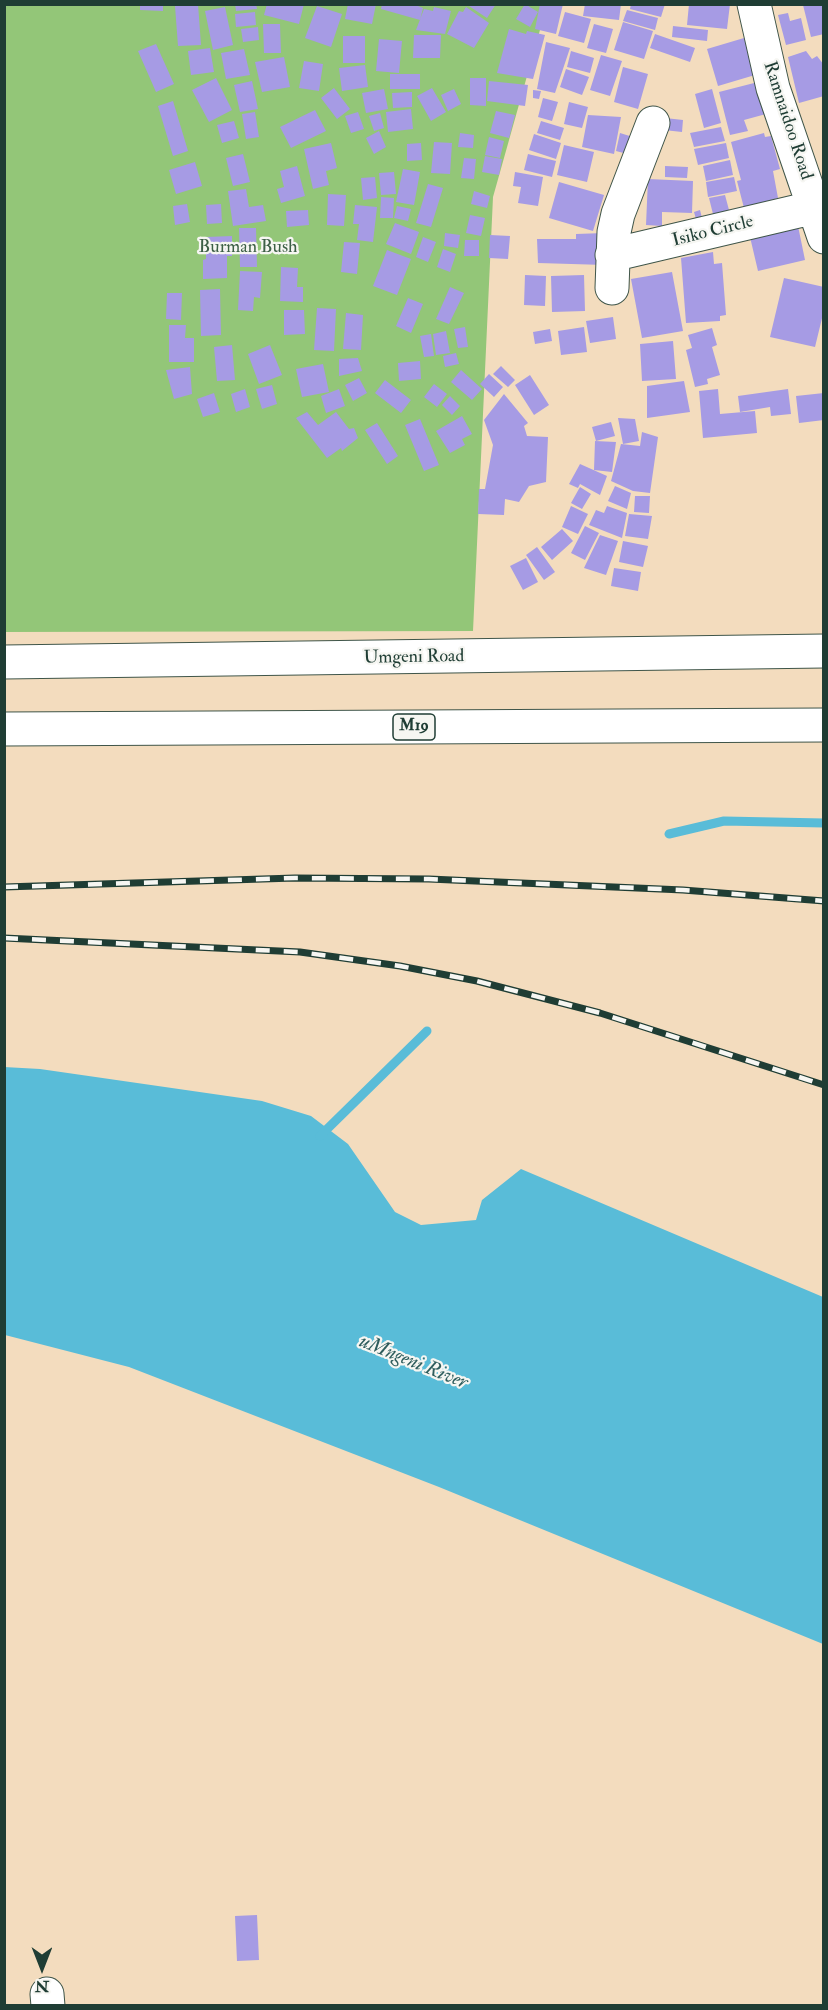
<!DOCTYPE html>
<html>
<head>
<meta charset="utf-8">
<style>
  body { margin:0 }
  #map { position:relative; width:828px; height:2010px; overflow:hidden; background:#f3dcbe; font-family:"IM FELL Double Pica",serif }
  canvas { display:block }
  .frame { position:absolute; inset:0; border:6px solid #1f3d34; pointer-events:none }
  .north { position:absolute; left:12px; top:1938px; width:60px; height:60px; -webkit-text-stroke:4px #f6f6f2; paint-order:stroke; rotate:180deg; font-size:16px; font-weight:700; line-height:24px; text-align:center; color:#1f3d34 }
  .north::after { content:''; display:block; margin:auto; width:21px; height:27px; background:#1f3d34; clip-path:polygon(50% 0,100% 100%,50% 72%,0 100%) }
</style>
</head>
<body>
<div id="map">
<canvas width="828" height="2010"></canvas>
<div class="frame"></div>
<div class="north">N</div>
</div>
<script>
const context = document.querySelector('canvas').getContext('2d');
context.lineJoin = 'round';
function fill(path, color) { context.fillStyle = color; context.fill(path, 'evenodd'); }
const shape = rows => new Path2D(rows.map(r => 'M' + r).join(''));
function strokePath(path, color, width, dash) { context.strokeStyle = color; context.lineWidth = width; context.lineCap = dash ? 'butt' : 'round'; context.setLineDash(dash || []); context.stroke(path); }
function write(font, color, halo, rows, align = 'center') {
  context.font = font + ' "IM FELL Double Pica",serif'; context.lineWidth = 4.5; context.setLineDash([]); context.textBaseline = 'middle'; context.strokeStyle = halo; context.fillStyle = color; for (const [text, x, y, turn = 0] of rows) {
    context.save(); context.translate(x, y); context.rotate((+turn || 0) * Math.PI / 180); context.textAlign = isNaN(turn) ? turn : align; if (halo) context.strokeText(text, 0, 0); context.fillText(text, 0, 0); context.restore();
  }
}
fill(shape([
  [4,5,547,5,493,197,473,631,5,632]
]), '#93c678');
fill(shape([
  [4,1067,40,1069,262,1101,311,1116,348,1144,395,1212,421,1225,476,1220,482,1200,521,1169,823,1297,823,1644,439,1487,129,1367,5,1335]
]), '#59bcd8');
strokePath(shape([
  [669,834,724,821,824,823],
  [320,1136,427,1031]
]), '#59bcd8', 9);
fill(shape([
  [140,4,163,4,163,11,140,10],
  [198,4,201,45,178,46,175,6],
  [235,4,256,4,257,9,236,11],
  [267,4,304,4,299,24,264,15],
  [348,4,376,4,372,24,345,19],
  [382,4,413,4,423,8,420,20,381,9],
  [466,4,496,4,487,18],
  [525,4,538,12,530,27,516,19],
  [540,4,563,4,556,34,535,29],
  [585,4,621,4,619,20,583,16],
  [631,4,665,4,661,17,630,9],
  [689,4,730,4,727,29,687,25],
  [803,5,824,5,824,34,811,37],
  [317,6,342,14,331,47,305,38],
  [225,7,233,45,213,50,205,11],
  [434,7,451,11,445,34,416,30,424,9,433,11],
  [466,7,489,23,474,48,447,34,459,11,463,12],
  [627,10,658,18,655,30,623,21],
  [255,12,256,25,236,27,235,14],
  [565,12,591,19,584,43,558,36],
  [788,13,790,21,801,18,806,40,786,45,778,15],
  [623,22,653,31,644,59,614,50],
  [263,24,280,24,281,53,264,53],
  [594,24,613,29,606,53,587,48],
  [673,26,708,30,707,41,672,37],
  [258,27,259,40,243,42,241,29],
  [509,29,526,34,527,31,545,35,533,79,497,73],
  [655,34,695,48,690,62,650,48],
  [414,35,441,35,440,58,413,58],
  [343,36,365,36,365,63,343,63],
  [744,38,755,75,718,86,707,49],
  [379,39,402,41,399,73,376,71],
  [546,42,570,48,555,93,537,89],
  [156,44,174,84,156,92,138,51],
  [210,48,214,72,191,75,188,51],
  [244,49,250,75,226,79,221,53],
  [571,51,594,58,590,73,567,67],
  [806,51,812,59,817,56,824,65,824,96,799,103,788,57],
  [601,55,622,61,610,96,590,90],
  [284,57,290,87,262,92,255,62],
  [304,61,323,64,319,91,299,88],
  [365,65,368,87,342,91,339,68],
  [623,67,648,74,638,109,614,102],
  [566,69,589,77,582,95,560,87],
  [390,74,420,74,420,89,390,89],
  [216,78,232,110,209,122,192,90],
  [470,78,486,78,486,106,470,105],
  [252,81,258,109,240,112,234,85],
  [489,81,528,85,525,106,487,101],
  [758,82,766,114,744,120,748,131,730,135,719,92],
  [334,88,350,109,337,119,321,98],
  [432,88,446,112,431,121,417,96],
  [384,89,388,109,366,113,362,93],
  [454,89,461,104,448,111,441,95],
  [712,89,721,123,704,128,695,94],
  [533,90,541,91,539,99,533,98],
  [412,92,412,107,393,108,392,93],
  [543,98,558,102,552,121,538,117],
  [173,101,188,151,173,156,158,106],
  [569,102,588,107,582,128,564,124],
  [411,109,413,129,388,132,386,112],
  [315,110,326,131,291,148,280,127],
  [496,111,515,115,509,138,490,133],
  [255,112,259,137,246,139,242,114],
  [358,112,364,129,351,133,345,116],
  [380,113,384,128,374,131,369,116],
  [588,115,621,117,614,154,582,147],
  [665,118,683,120,682,132,664,130],
  [234,121,239,138,222,143,217,125],
  [541,121,564,128,560,140,537,133],
  [721,127,725,141,694,147,690,133],
  [379,131,386,147,374,154,366,138],
  [460,133,474,135,473,148,458,147],
  [620,133,636,138,631,155,616,151],
  [764,133,765,137,771,136,780,169,773,171,778,198,744,208,737,181,741,180,731,142],
  [534,134,561,143,556,159,529,150],
  [489,137,504,141,500,158,485,155],
  [434,142,452,143,450,174,431,173],
  [331,143,337,168,326,171,329,185,313,189,304,149],
  [421,143,422,160,407,161,407,144],
  [726,143,729,158,698,165,694,149],
  [564,145,594,152,587,182,557,175],
  [243,154,250,182,233,186,226,158],
  [528,154,556,161,552,177,524,170],
  [485,156,502,159,499,175,482,172],
  [464,158,476,159,474,179,461,178],
  [730,160,733,175,706,181,703,166],
  [195,162,202,186,176,194,169,170],
  [297,166,305,196,281,203,277,189,284,187,280,171],
  [665,166,688,167,687,178,665,177],
  [403,169,420,172,414,205,396,202],
  [394,172,396,194,381,195,379,173],
  [515,172,543,177,538,206,518,203,521,187,513,186],
  [375,177,377,198,363,200,361,178],
  [734,177,737,191,708,197,706,182],
  [648,179,693,181,692,213,662,212,662,226,646,225],
  [559,182,604,195,593,231,549,218],
  [428,184,443,188,431,227,416,223],
  [246,189,249,207,263,205,266,221,233,226,228,191],
  [474,191,490,196,487,208,471,204],
  [328,194,346,195,344,226,327,225],
  [725,195,729,210,713,214,709,198],
  [381,197,394,198,393,218,380,218],
  [187,204,190,222,175,225,173,206],
  [221,204,222,223,207,224,206,205],
  [355,205,377,207,373,242,357,240,359,224,353,224],
  [397,206,411,209,408,221,394,218],
  [308,210,309,225,287,227,286,211],
  [700,210,702,218,696,219,694,212],
  [470,215,485,218,481,236,466,233],
  [395,223,419,232,411,254,386,244],
  [798,226,805,260,758,271,750,237],
  [239,228,256,228,257,267,240,267],
  [445,233,460,235,458,248,444,246],
  [604,233,605,265,538,263,537,239,576,239,576,234],
  [490,235,510,236,508,259,489,258],
  [232,236,232,256,227,256,227,278,203,279,203,260,206,259,206,237],
  [423,237,436,242,428,262,416,257],
  [465,240,479,240,479,256,464,256],
  [344,242,360,243,357,274,341,272],
  [443,249,456,254,450,272,437,267],
  [387,250,411,259,397,295,373,286],
  [713,252,714,264,722,263,726,315,720,316,720,321,686,323,681,258],
  [281,267,298,268,297,287,303,287,303,302,280,301],
  [240,271,262,272,260,298,254,297,253,311,238,310],
  [672,272,683,331,642,338,631,279],
  [525,275,546,276,545,306,524,305],
  [584,275,585,311,552,312,551,276],
  [784,278,824,287,824,310,815,347,770,337],
  [450,287,464,293,449,324,436,319],
  [220,289,221,335,201,336,200,290],
  [167,293,182,293,181,320,166,319],
  [408,298,423,304,411,333,396,326],
  [317,308,336,309,334,351,314,350],
  [284,310,304,310,305,334,284,335],
  [346,313,363,315,361,350,343,349],
  [613,317,616,339,590,343,586,321],
  [169,325,186,325,185,338,194,338,194,362,169,362],
  [465,327,468,347,458,348,454,329],
  [584,327,587,352,561,355,558,331],
  [712,328,717,345,712,347,720,375,707,379,708,384,695,387,686,350,692,348,688,335],
  [550,329,552,341,535,344,533,332],
  [446,331,450,353,436,355,433,334],
  [431,334,434,356,424,357,420,336],
  [673,341,676,379,642,381,640,344],
  [232,345,235,380,217,381,214,347],
  [270,345,282,375,259,384,248,354],
  [456,353,459,364,445,367,443,356],
  [358,358,362,371,339,376,339,359],
  [420,361,421,379,399,381,398,363],
  [323,364,329,392,302,397,296,369],
  [501,366,515,380,508,387,493,374],
  [190,367,192,394,174,399,166,370],
  [461,370,482,389,472,400,451,382],
  [489,374,503,387,494,397,480,384],
  [530,375,549,405,534,415,515,385],
  [359,378,367,393,353,401,345,385],
  [385,380,411,400,401,413,375,393],
  [684,381,690,412,647,418,647,386],
  [434,384,447,394,437,407,424,397],
  [272,385,277,404,262,409,256,389],
  [245,389,250,407,236,412,231,394],
  [339,389,345,406,326,413,321,396],
  [718,389,720,414,755,411,757,433,703,438,699,391],
  [788,389,791,414,771,416,770,407,740,412,738,396],
  [214,393,220,412,203,417,197,399],
  [824,393,824,420,799,423,796,396],
  [504,394,528,423,524,426,527,436,548,437,546,482,529,486,519,502,505,499,504,515,478,514,479,489,485,489,493,445,484,420],
  [450,396,460,406,452,415,442,405],
  [307,412,318,425,336,412,349,429,354,428,358,438,342,451,341,448,327,458,296,418],
  [462,416,472,434,462,439,465,445,450,453,436,431],
  [618,418,635,419,639,441,623,444],
  [420,419,439,465,424,471,405,425],
  [611,422,615,436,596,441,592,427],
  [377,423,398,456,387,464,365,430],
  [642,432,658,437,650,493,633,491,611,481,621,444,640,446],
  [595,441,616,442,612,472,594,470],
  [580,464,607,476,600,495,580,484,578,488,569,484],
  [615,486,631,493,627,509,608,501],
  [580,487,591,494,582,509,571,503],
  [635,496,650,496,649,513,634,512],
  [571,506,588,514,578,534,562,527],
  [607,506,627,513,622,538,589,525,596,510,604,513],
  [629,514,652,516,648,539,625,536],
  [585,526,599,533,585,560,571,553],
  [562,529,573,541,552,560,541,547],
  [600,535,618,541,606,575,584,568],
  [623,541,648,546,643,567,619,562],
  [537,547,555,572,544,580,526,555],
  [526,558,538,582,523,590,510,566],
  [614,568,641,572,638,591,611,586],
  [257,1915,259,1960,237,1961,235,1916]
]), '#a69be4');
const minor = shape([
  [754,4,773,88,824,237],
  [612,255,824,205],
  [612,288,614,232,618,214,653,123],
  [47,1994,48,2006]
]);
const highway = shape([
  [4,662,824,651],
  [4,729,824,725]
]);
strokePath(minor, '#3f5549', 35);
strokePath(highway, '#3f5549', 35);
strokePath(minor, '#fff', 33);
strokePath(highway, '#fff', 33);
const rail = shape([
  [4,887,295,878,429,879,683,890,824,901],
  [4,938,300,952,400,966,477,981,600,1013,824,1085]
]);
strokePath(rail, '#1f3d34', 7);
strokePath(rail, '#f6f6f2', 4.5, [14]);
for (const [x, y, w] of [
  [414,727,42]
]) { const box = new Path2D(); box.roundRect(x - w / 2, y - 13, w, 26, 4.5); context.fillStyle = '#f6f6f2'; context.fill(box); strokePath(box, '#1f3d34', 1.5); }
write('bold 16px', '#1f3d34', null, [
  ["M19",414,727]
]);
write('18px', '#1f3d34', '#f6f6f2', [
  ["Ramnaidoo Road",787,121,72],
  ["Isiko Circle",713,232,-14],
  ["Umgeni Road",414,658,-1]
]);
write('18px', '#3c5f45', '#f6f6f2', [
  ["Burman Bush",248,248]
]);
write('italic 20px', '#2e5d5d', '#f6f6f2', [
  ["uMngeni River",413,1363,22]
]);
</script>
</body>
</html>
